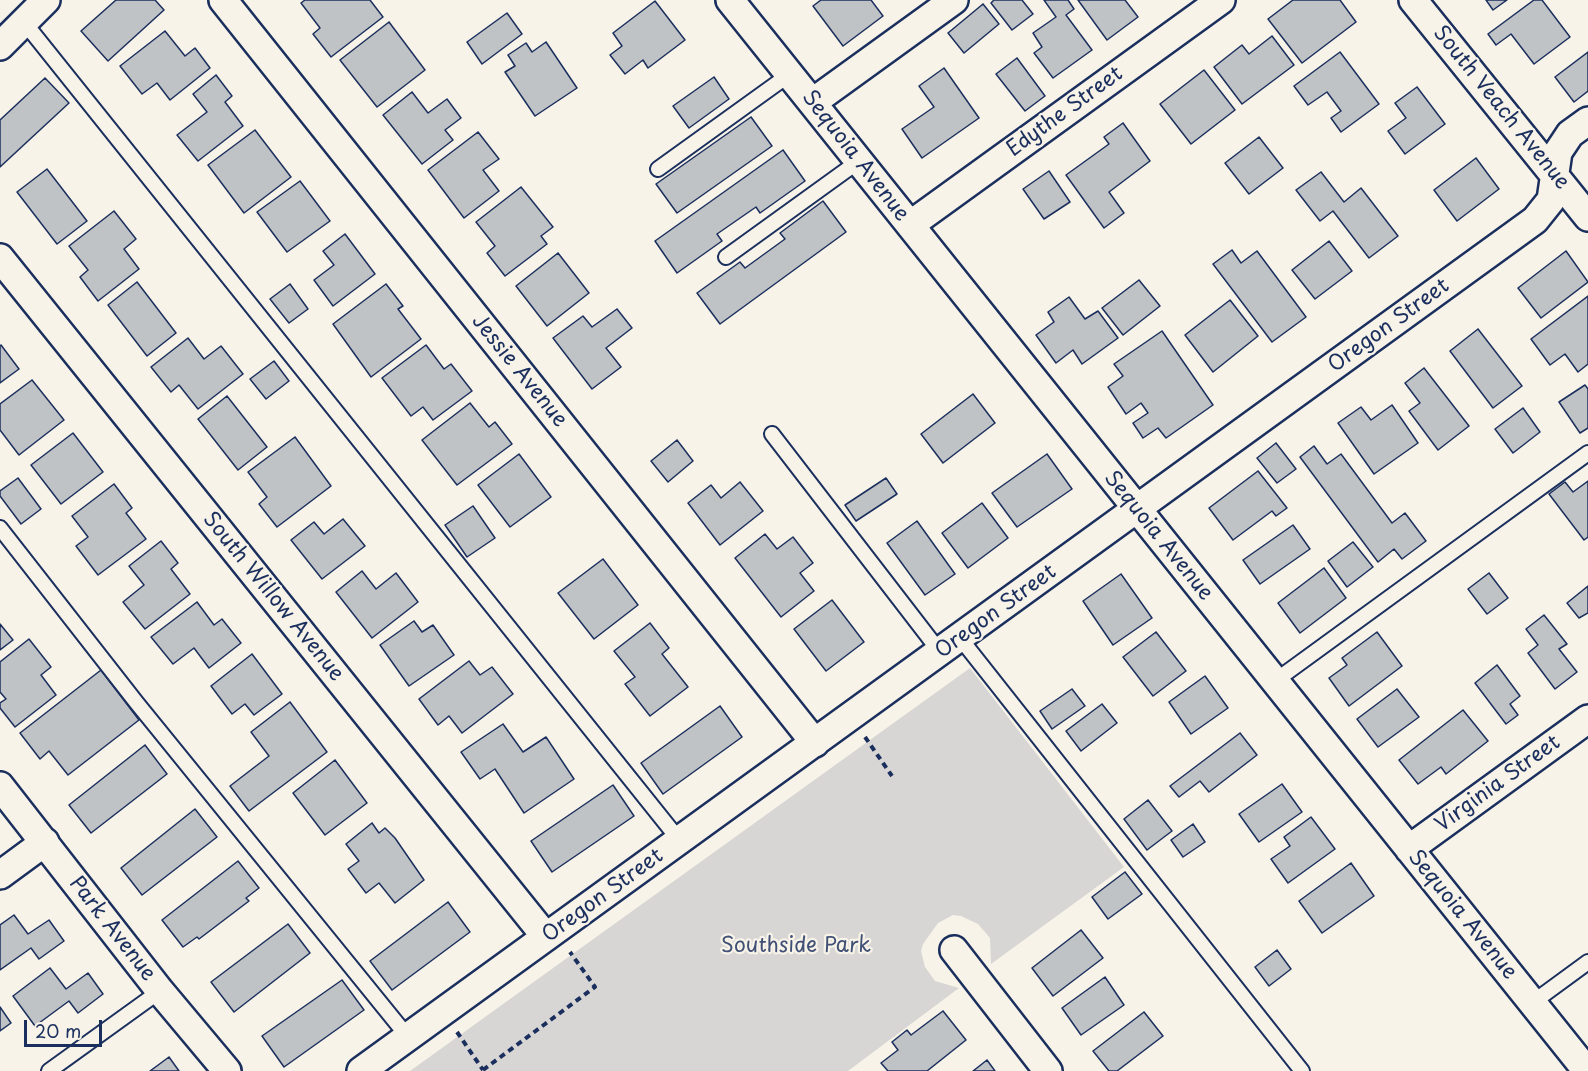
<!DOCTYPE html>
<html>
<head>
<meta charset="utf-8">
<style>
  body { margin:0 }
  #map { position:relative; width:1588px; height:1071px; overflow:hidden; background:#f7f3e8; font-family:"Playpen Sans",sans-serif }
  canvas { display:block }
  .scale { position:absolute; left:24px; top:1020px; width:78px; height:27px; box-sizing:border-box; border:3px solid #1b2f5e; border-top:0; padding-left:8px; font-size:18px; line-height:21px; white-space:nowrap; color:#1b2f5e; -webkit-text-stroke:4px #f7f3e8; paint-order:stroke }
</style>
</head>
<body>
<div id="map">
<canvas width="1588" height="1071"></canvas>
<div class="scale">20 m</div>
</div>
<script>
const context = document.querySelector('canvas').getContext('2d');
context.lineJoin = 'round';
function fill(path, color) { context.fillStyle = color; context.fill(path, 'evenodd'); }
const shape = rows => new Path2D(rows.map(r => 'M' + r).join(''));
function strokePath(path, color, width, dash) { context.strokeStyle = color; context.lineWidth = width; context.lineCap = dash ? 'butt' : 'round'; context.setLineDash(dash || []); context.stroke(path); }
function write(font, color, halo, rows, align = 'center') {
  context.font = font + ' "Playpen Sans",sans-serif'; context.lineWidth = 4.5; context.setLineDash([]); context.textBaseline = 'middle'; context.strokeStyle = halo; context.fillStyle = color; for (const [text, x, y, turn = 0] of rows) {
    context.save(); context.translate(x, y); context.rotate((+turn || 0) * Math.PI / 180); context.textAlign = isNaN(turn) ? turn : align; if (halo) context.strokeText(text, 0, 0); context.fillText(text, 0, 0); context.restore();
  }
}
fill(shape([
  [970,668,1124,867,991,964,990,938,978,924,961,916,953,915,938,923,923,944,921,951,925,967,935,981,959,988,848,1071,410,1071]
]), '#d7d6d4');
const building = shape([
  [116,0,155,0,164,10,108,61,81,31,116,0],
  [305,0,370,0,383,17,331,57,313,34,320,28,301,3,305,0],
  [821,0,871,0,883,16,843,46,813,6,821,0],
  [994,0,1022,0,1033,14,1012,30,991,3,994,0],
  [1044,0,1068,0,1074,9,1066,15,1092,50,1053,78,1034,53,1042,47,1033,33,1056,17,1044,0],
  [1078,0,1125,0,1138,17,1107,40,1078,0],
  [1293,0,1340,0,1356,22,1302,63,1268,19,1293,0],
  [1486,0,1507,0,1493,10,1486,0],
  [1534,0,1542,0,1570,37,1534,64,1511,34,1496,45,1488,34,1534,0],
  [655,1,685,40,648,68,643,60,625,74,610,55,622,46,613,33,655,1],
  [983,4,999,24,964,53,948,33,983,4],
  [507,13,522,34,482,64,467,42,507,13],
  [389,22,425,70,377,107,340,60,389,22],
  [165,31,185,56,195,48,210,68,170,100,157,83,142,94,120,66,165,31],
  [1272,36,1294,65,1242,104,1214,67,1242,45,1249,54,1272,36],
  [546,42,577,88,535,116,505,72,515,66,508,55,526,43,532,52,546,42],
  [1340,52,1379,104,1341,132,1331,118,1341,111,1327,92,1308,105,1294,86,1340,52],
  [1588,52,1588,91,1574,102,1555,77,1588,52],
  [1017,58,1045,96,1025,111,996,74,1017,58],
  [944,68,979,118,922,158,902,129,934,107,919,86,944,68],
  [1204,70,1235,110,1191,144,1160,104,1204,70],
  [216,75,232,96,225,102,243,126,198,161,177,135,207,112,193,94,216,75],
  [714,77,729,99,689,128,673,106,714,77],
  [45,78,69,103,0,167,0,120,45,78],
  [1417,87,1445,124,1405,154,1388,131,1406,118,1395,103,1417,87],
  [412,92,428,113,447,99,461,118,445,130,453,140,422,164,383,115,412,92],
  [751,117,772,146,677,213,656,184,751,117],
  [1123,123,1150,161,1109,192,1124,213,1104,228,1066,175,1109,144,1104,137,1123,123],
  [255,130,291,177,244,213,208,165,255,130],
  [478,132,499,159,483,170,499,191,464,218,428,170,478,132],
  [1259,137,1283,168,1249,194,1225,163,1259,137],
  [783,150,805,181,760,213,756,207,717,234,722,241,677,273,655,241,783,150],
  [1476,158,1499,189,1457,221,1434,190,1476,158],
  [47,169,87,221,57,244,17,192,47,169],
  [1049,171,1070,202,1044,219,1023,189,1049,171],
  [1321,172,1344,202,1361,188,1398,236,1369,258,1333,211,1320,221,1296,190,1321,172],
  [300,181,330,221,287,252,257,212,300,181],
  [521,187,553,227,541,236,547,244,505,276,487,253,495,246,476,222,521,187],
  [823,201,846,232,720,324,697,293,740,262,745,268,785,239,780,233,823,201],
  [114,211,136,239,124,249,139,269,98,301,80,277,88,270,69,246,114,211],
  [345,234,375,274,333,306,314,280,334,265,323,251,345,234],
  [1329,241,1352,271,1315,299,1292,270,1329,241],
  [1232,250,1241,263,1257,251,1306,317,1272,342,1213,264,1232,250],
  [1566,251,1588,282,1541,318,1518,288,1566,251],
  [558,253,589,293,547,326,516,286,558,253],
  [1139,280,1160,306,1123,335,1102,308,1139,280],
  [137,282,176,333,147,356,108,305,137,282],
  [290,284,308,309,289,323,270,299,290,284],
  [386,284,403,306,398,309,421,339,371,377,333,324,386,284],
  [1588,296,1588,364,1578,372,1565,354,1550,365,1531,339,1588,296],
  [1069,297,1085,319,1098,311,1118,338,1082,364,1073,350,1056,363,1036,335,1054,322,1048,312,1069,297],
  [1230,300,1258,336,1213,372,1185,335,1230,300],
  [617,309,632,328,606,348,621,367,592,389,553,338,583,316,592,327,617,309],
  [1478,329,1522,386,1493,408,1450,351,1478,329],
  [1162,331,1213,405,1166,438,1158,428,1143,438,1133,423,1148,413,1141,403,1126,414,1108,387,1123,376,1114,364,1162,331],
  [188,338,204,359,221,346,243,374,198,409,179,385,171,392,151,367,188,338],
  [1,345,19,369,0,383,0,346,1,345],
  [426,345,444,369,451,364,472,391,433,420,423,407,411,416,382,378,426,345],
  [274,361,289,381,266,399,250,379,274,361],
  [1424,368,1469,426,1438,450,1409,411,1420,403,1405,383,1424,368],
  [32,380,64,420,19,455,0,430,0,404,32,380],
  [1585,385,1588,389,1588,428,1580,433,1559,402,1585,385],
  [973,394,995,423,943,463,921,434,973,394],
  [227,396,267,447,238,470,198,419,227,396],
  [470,403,489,427,495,422,512,444,457,485,422,440,470,403],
  [1392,405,1418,443,1374,474,1338,423,1361,407,1371,420,1392,405],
  [1523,408,1540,432,1513,453,1495,429,1523,408],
  [73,433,103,472,61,504,31,465,73,433],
  [295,437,331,486,277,527,259,504,267,497,248,472,295,437],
  [677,440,693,461,668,482,651,461,677,440],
  [1276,443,1296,469,1277,483,1257,458,1276,443],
  [1314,446,1327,464,1341,454,1392,523,1405,513,1426,541,1402,559,1394,549,1378,562,1300,457,1314,446],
  [519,454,551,497,510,527,478,485,519,454],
  [1047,454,1072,489,1017,527,992,493,1047,454],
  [1258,471,1287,508,1276,516,1272,511,1233,540,1209,508,1258,471],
  [18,478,41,509,21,524,0,496,0,491,18,478],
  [886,478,897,494,856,521,845,505,886,478],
  [1588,481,1588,537,1584,540,1549,494,1565,482,1573,492,1588,481],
  [740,482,763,511,720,545,688,503,711,485,721,498,740,482],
  [114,484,132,508,126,513,146,539,98,575,76,546,88,537,72,516,114,484],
  [982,503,1008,538,968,568,942,533,982,503],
  [473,506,495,538,467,557,445,525,473,506],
  [343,519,365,546,322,579,291,540,314,522,324,534,343,519],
  [917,521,955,574,925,595,887,543,917,521],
  [1293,525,1310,549,1260,584,1243,560,1293,525],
  [765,534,777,549,793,537,813,563,800,573,814,591,781,617,735,558,765,534],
  [161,541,178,563,171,569,190,594,145,629,123,602,144,585,129,566,161,541],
  [1353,542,1373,567,1347,587,1328,561,1353,542],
  [603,559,638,605,594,639,558,593,603,559],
  [1324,568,1346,598,1300,633,1278,603,1324,568],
  [362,571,376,589,396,573,418,602,372,638,336,592,362,571],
  [1489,573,1508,598,1487,614,1468,589,1489,573],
  [1121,574,1152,618,1113,645,1083,601,1121,574],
  [1588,586,1588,613,1579,618,1567,603,1588,586],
  [832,600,864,642,826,671,794,629,832,600],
  [197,602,214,625,222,619,241,643,209,668,194,648,173,664,151,637,197,602],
  [1544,615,1567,644,1559,649,1577,672,1555,689,1528,653,1538,645,1526,629,1544,615],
  [414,621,422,632,433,625,454,655,409,686,380,645,414,621],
  [650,623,669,648,662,654,688,687,650,716,625,684,635,677,614,651,650,623],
  [0,624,13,640,0,650,0,624],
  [1156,632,1186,671,1153,696,1123,657,1156,632],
  [1377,632,1402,666,1349,706,1329,678,1347,665,1342,658,1377,632],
  [29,639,51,667,41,675,56,695,15,727,0,708,0,703,6,699,0,692,0,662,29,639],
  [252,654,282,694,254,715,245,704,232,714,211,686,252,654],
  [469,661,480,675,492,667,513,694,462,733,449,716,438,725,419,699,469,661],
  [1497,665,1520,696,1510,704,1518,715,1506,724,1475,683,1497,665],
  [101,670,139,720,68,775,49,751,40,759,20,733,101,670],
  [1205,676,1228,708,1191,734,1169,702,1205,676],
  [1072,689,1085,706,1052,729,1040,711,1072,689],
  [1397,689,1419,717,1378,747,1357,719,1397,689],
  [290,702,327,752,249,811,230,786,269,756,251,732,290,702],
  [1102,704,1117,723,1081,751,1066,731,1102,704],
  [720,706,742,737,663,794,641,763,720,706],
  [1463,710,1488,741,1446,774,1441,767,1418,784,1399,760,1463,710],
  [503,724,523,752,546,737,574,779,524,813,495,769,480,779,461,752,503,724],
  [1240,733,1257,755,1209,792,1200,781,1179,797,1170,786,1240,733],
  [145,745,167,774,91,833,69,805,145,745],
  [335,760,367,803,325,835,293,793,335,760],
  [1282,784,1302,812,1259,842,1239,814,1282,784],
  [613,785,634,816,552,872,531,841,613,785],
  [1148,800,1172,831,1147,850,1124,819,1148,800],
  [195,809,217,837,142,895,121,868,195,809],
  [1311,817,1335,849,1288,883,1271,859,1290,846,1284,837,1311,817],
  [372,823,379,833,385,828,395,838,424,880,395,903,379,883,366,893,348,869,359,861,346,844,372,823],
  [1193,824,1205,842,1183,857,1171,840,1193,824],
  [238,861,259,888,246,898,249,901,199,939,197,937,183,947,162,920,238,861],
  [1351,863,1374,896,1322,933,1299,901,1351,863],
  [1125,872,1142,894,1108,919,1092,897,1125,872],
  [448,902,470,932,392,990,370,961,448,902],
  [14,915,28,934,49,920,64,941,39,959,31,948,0,970,0,925,14,915],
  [288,924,310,953,234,1012,211,982,288,924],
  [1081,930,1103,958,1053,996,1032,968,1081,930],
  [1277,950,1291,969,1269,986,1255,967,1277,950],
  [50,968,66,989,88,973,103,994,78,1013,69,1001,35,1026,13,996,50,968],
  [1105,977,1124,1005,1081,1035,1062,1008,1105,977],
  [342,980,364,1010,284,1067,262,1036,342,980],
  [0,1007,11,1023,0,1031,0,1007],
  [943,1011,966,1040,927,1071,888,1071,881,1063,898,1050,892,1042,907,1030,911,1035,943,1011],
  [1144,1012,1163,1036,1117,1071,1109,1071,1093,1051,1144,1012],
  [169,1057,179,1071,150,1071,169,1057],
  [987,1060,995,1071,973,1071,987,1060]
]);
fill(building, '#c0c3c5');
strokePath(building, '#1b2f5e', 1.5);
const lane = shape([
  [24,22,680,841],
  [658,169,790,74],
  [726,257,859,161],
  [772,434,940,652],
  [0,528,136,702,408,1037],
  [960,638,1302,1071],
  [1275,681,1588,453],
  [1532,1003,1588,962],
  [49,1071,160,991]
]);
const street = shape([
  [223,0,815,743],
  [730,0,1587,1071],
  [1413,0,1588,217],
  [0,46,46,0],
  [813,102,954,0],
  [910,225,1221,0],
  [0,258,546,937],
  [0,786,160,991,227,1071],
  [1409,849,1588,719],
  [0,875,45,842],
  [954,950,1048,1071],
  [361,1071,1535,220,1551,200,1558,152,1570,134,1588,121]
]);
strokePath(lane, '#1b2f5e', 18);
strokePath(street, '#1b2f5e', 32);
strokePath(shape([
  [865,737,892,776],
  [457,1032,483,1070],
  [483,1070,595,987,570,952]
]), '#1b2f5e', 4, [6, 4.5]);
strokePath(lane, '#f7f3e8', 14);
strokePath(street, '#f7f3e8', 27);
write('21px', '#1b2f5e', '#f7f3e8', [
  ["South Veach Avenue",1501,108,51],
  ["Edythe Street",1065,112,-36],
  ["Sequoia Avenue",855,156,52],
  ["Oregon Street",1389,326,-36],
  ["Jessie Avenue",519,371,51],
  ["Sequoia Avenue",1158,536,51],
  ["South Willow Avenue",273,597,51],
  ["Oregon Street",996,612,-36],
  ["Virginia Street",1498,784,-36],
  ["Oregon Street",603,896,-36],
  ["Sequoia Avenue",1462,915,51],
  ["Park Avenue",112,929,52]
]);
write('21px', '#415076', '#f7f3e8', [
  ["Southside Park",796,946]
]);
</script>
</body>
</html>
